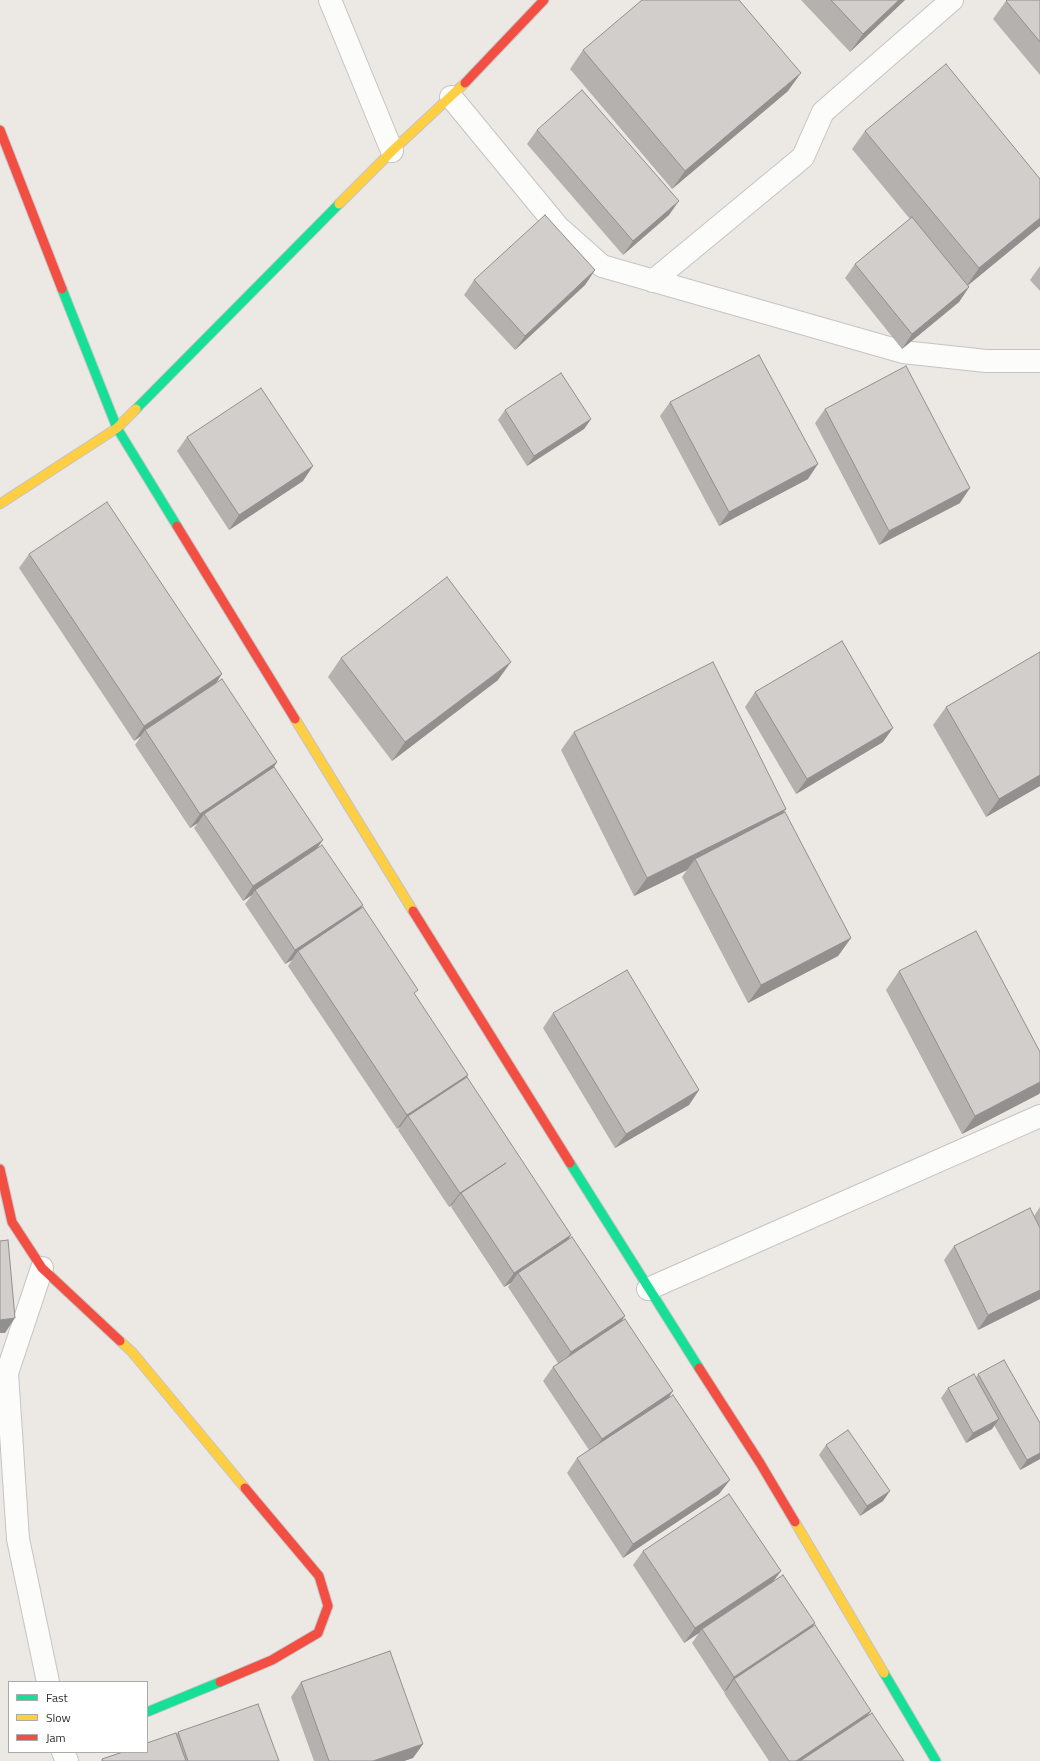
<!DOCTYPE html>
<html>
<head>
<meta charset="utf-8">
<style>
  body { margin:0 }
  #map { position:relative; width:1040px; height:1761px; overflow:hidden; background:#ece8e4; font-family:"Titillium Web",sans-serif }
  canvas { display:block }
  .legend { position:absolute; left:8px; top:1681px; width:140px; height:72px; box-sizing:border-box; background:#fff; border:1px solid #ababab; margin:0; padding:5px 7px; list-style:none; font-size:12px; color:#2e2e2e }
  .legend li { display:flex; align-items:center; gap:8px; height:20px }
  .legend b { width:20px; border:1px solid #ababab }
</style>
</head>
<body>
<div id="map">
<canvas width="1040" height="1761"></canvas>
<ul class="legend">
<li><b style="height:5px;background:#16e098"></b>Fast</li>
<li><b style="height:5px;background:#ffcf43"></b>Slow</li>
<li><b style="height:5px;background:#f24e42"></b>Jam</li>
</ul>
</div>
<script>
const context = document.querySelector('canvas').getContext('2d');
context.lineJoin = 'round';
const shape = rows => new Path2D(rows.map(r => 'M' + r).join(''));
function strokePath(path, color, width, dash) { context.strokeStyle = color; context.lineWidth = width; context.lineCap = dash ? 'butt' : 'round'; context.setLineDash(dash || []); context.stroke(path); }
function fill(path, color) { context.fillStyle = color; context.fill(path, 'evenodd'); }
const street = shape([
  [330,0,392,151],
  [451,97,558,227,602,266,903,352,986,361,1040,361],
  [653,281,803,157,823,112,952,0],
  [42,1268,7,1373,18,1539,48,1682],
  [648,1289,1040,1116],
  [63,1752,67,1761]
]);
const fast = shape([
  [62,289,117,428,177,526],
  [136,409,339,204],
  [570,1163,699,1368],
  [884,1673,936,1761],
  [147,1712,220,1682]
]);
const slow = shape([
  [339,204,392,151,465,83],
  [0,504,117,428,136,409],
  [295,719,413,911],
  [120,1341,132,1352,245,1488],
  [795,1522,884,1673]
]);
const jam = shape([
  [465,83,544,0],
  [0,130,62,289],
  [177,526,295,719],
  [413,911,570,1163],
  [0,1169,12,1222,42,1268,120,1341],
  [699,1368,760,1463,795,1522],
  [220,1682,272,1660,318,1633,328,1606,319,1576,245,1488]
]);
strokePath(street, '#c5c4c5', 24);
strokePath(fast, '#c5c4c5', 11);
strokePath(slow, '#c5c4c5', 11);
strokePath(jam, '#c5c4c5', 11);
strokePath(street, '#fcfcfb', 22);
strokePath(fast, '#16e098', 9);
strokePath(slow, '#ffcf43', 9);
strokePath(jam, '#f24e42', 9);
fill(shape([
  [801,0,905,0,850,52],
  [1040,0,1040,75,993,19,1006,1],
  [583,50,788,91,672,189,570,69],
  [537,130,669,215,623,255,527,144],
  [865,131,1040,226,968,285,969,287,959,302,902,349,845,278,855,264,910,219,852,149],
  [1040,266,1040,291,1030,280],
  [595,270,585,285,515,350,464,295,474,280],
  [670,402,808,479,719,526,660,416],
  [825,409,960,503,879,545,815,423],
  [505,410,591,419,584,429,527,466,498,420],
  [187,437,303,481,229,530,177,451],
  [29,554,222,674,216,683,277,762,273,768,316,849,359,910,415,995,466,1077,571,1235,568,1240,625,1316,621,1322,670,1397,719,1494,623,1558,567,1473,577,1458,589,1450,543,1381,553,1367,558,1363,508,1287,511,1283,504,1287,451,1207,452,1205,449,1207,398,1130,400,1127,397,1129,288,966,292,960,285,964,245,904,252,895,243,901,194,828,198,823,190,828,135,745,141,736,134,741,19,568],
  [1040,652,1040,786,986,817,933,725,946,707],
  [341,658,498,680,392,761,328,677],
  [755,692,883,742,796,794,745,707],
  [574,732,783,813,851,938,838,956,748,1003,682,877,687,870,634,896,561,750],
  [899,971,1039,1094,962,1134,886,990],
  [553,1013,699,1090,689,1105,615,1148,543,1028],
  [1040,1207,1040,1299,978,1330,944,1260,954,1246,1034,1216],
  [978,1374,1040,1423,1040,1459,1020,1470,994,1425,992,1429,966,1443,941,1398,948,1388,976,1378],
  [826,1445,883,1501,860,1516,819,1455],
  [643,1551,781,1571,773,1582,815,1623,812,1627,871,1711,867,1716,904,1761,769,1761,724,1693,727,1690,724,1692,692,1643,699,1633,684,1643,633,1565],
  [301,1682,423,1744,413,1758,404,1761,314,1761,291,1697],
  [178,1732,279,1761,101,1761,102,1759,176,1735]
]), '#b4b1af');
fill(shape([
  [899,0,905,0,850,52,863,34],
  [801,73,788,91,672,189,685,171],
  [679,201,669,215,623,255,633,241],
  [1040,218,1040,226,966,287,979,268],
  [595,270,585,285,515,350,525,336],
  [969,287,959,302,902,349,912,334],
  [591,419,584,429,527,466,534,456],
  [818,464,808,479,719,526,729,512],
  [313,466,303,481,229,530,239,515],
  [970,488,960,503,879,545,889,531],
  [511,662,498,680,392,761,405,742],
  [222,674,212,689,145,730,141,736,134,741,144,726],
  [893,728,883,742,796,794,807,779],
  [277,762,267,777,204,814,198,823,190,828,200,814],
  [1040,775,1040,786,986,817,999,799],
  [786,809,773,827,695,859,687,870,634,896,647,878],
  [323,840,313,854,255,890,252,895,243,901,253,886],
  [363,905,353,920,298,951,292,960,285,964,295,950],
  [851,938,838,956,748,1003,761,985],
  [468,1075,458,1089,408,1116,400,1127,397,1129,407,1115],
  [1040,1082,1040,1093,1039,1094,962,1134,975,1116],
  [699,1090,689,1105,615,1148,626,1134],
  [506,1163,461,1193,452,1205,449,1207,460,1193],
  [571,1235,561,1250,518,1273,511,1283,504,1287,514,1273],
  [1040,1290,1040,1299,978,1330,988,1315],
  [625,1316,614,1331,561,1367,571,1352],
  [15,1318,5,1333,0,1333,0,1320],
  [673,1391,663,1406,591,1453,602,1439],
  [999,1419,992,1429,966,1443,973,1433],
  [1040,1453,1040,1459,1020,1470,1027,1460],
  [730,1480,719,1494,623,1558,633,1544],
  [890,1491,883,1501,860,1516,867,1506],
  [781,1571,770,1585,702,1629,699,1633,684,1643,695,1628],
  [815,1623,805,1638,734,1679,727,1690,724,1692,734,1677],
  [871,1711,861,1725,807,1761,796,1761],
  [423,1744,413,1758,404,1761,373,1761]
]), '#92908e');
const building = shape([
  [642,0,739,0,801,73,685,171,583,50,642,0],
  [831,0,899,0,863,34,831,0],
  [1007,0,1040,0,1040,42,1006,1,1007,0],
  [946,64,1040,179,1040,218,979,268,865,131,946,64],
  [582,90,679,201,633,241,537,130,582,90],
  [545,215,595,270,525,336,474,280,545,215],
  [912,217,969,287,912,334,855,264,912,217],
  [759,355,818,464,729,512,670,402,759,355],
  [906,366,970,488,889,531,825,409,906,366],
  [561,373,591,419,534,456,505,410,561,373],
  [261,388,313,466,239,515,187,437,261,388],
  [107,502,222,674,144,726,29,554,107,502],
  [447,577,511,662,405,742,341,658,447,577],
  [842,641,893,728,807,779,755,692,842,641],
  [1040,652,1040,775,999,799,946,707,1040,652],
  [713,662,786,809,647,878,574,732,713,662],
  [222,679,277,762,200,814,145,730,222,679],
  [274,767,323,840,253,886,204,814,274,767],
  [785,812,851,938,761,985,695,859,785,812],
  [322,845,363,905,295,950,255,890,322,845],
  [363,907,418,990,414,993,468,1075,407,1115,298,951,363,907],
  [976,931,1040,1052,1040,1082,975,1116,899,971,976,931],
  [627,970,699,1090,626,1134,553,1013,627,970],
  [467,1077,571,1235,514,1273,461,1193,506,1163,460,1193,408,1116,467,1077],
  [1030,1208,1040,1228,1040,1290,988,1315,954,1246,1030,1208],
  [572,1237,625,1316,571,1352,518,1273,572,1237],
  [8,1240,15,1318,0,1320,0,1241,8,1240],
  [625,1319,673,1391,602,1439,553,1367,625,1319],
  [1004,1360,1040,1423,1040,1453,1027,1460,978,1374,1004,1360],
  [974,1374,999,1419,973,1433,948,1388,974,1374],
  [673,1395,730,1480,633,1544,577,1458,673,1395],
  [848,1430,890,1491,867,1506,826,1445,848,1430],
  [729,1494,781,1571,695,1628,643,1551,729,1494],
  [783,1575,815,1623,734,1677,702,1629,783,1575],
  [815,1625,871,1711,796,1761,789,1761,734,1679,815,1625],
  [390,1651,423,1744,373,1761,329,1761,301,1682,390,1651],
  [258,1704,279,1761,188,1761,178,1732,258,1704],
  [872,1713,904,1761,800,1761,872,1713],
  [176,1733,186,1761,103,1761,102,1759,123,1752,147,1752,147,1743,176,1733]
]);
fill(building, '#d1cecb');
strokePath(building, '#92908e', 1);
</script>
</body>
</html>
